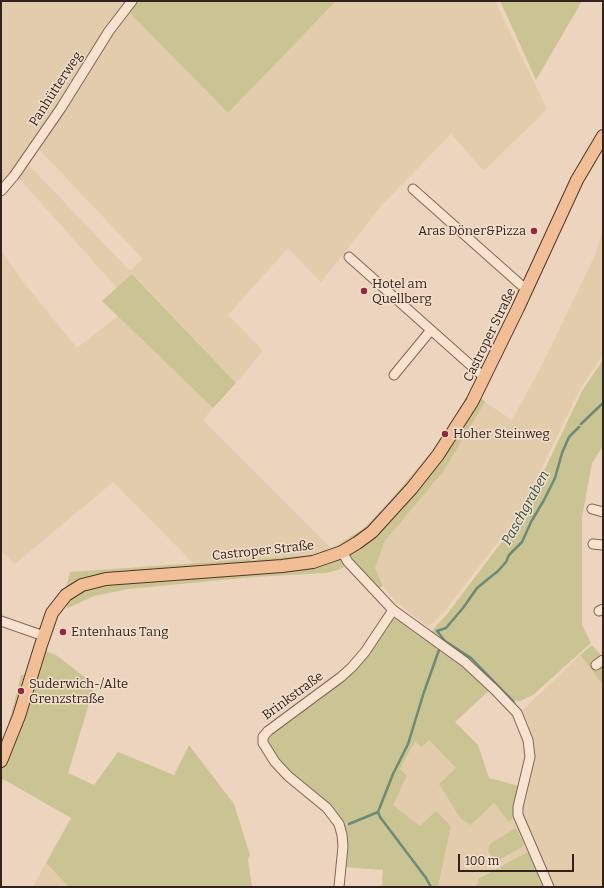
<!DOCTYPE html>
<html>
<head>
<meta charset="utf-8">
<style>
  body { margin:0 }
  #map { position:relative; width:604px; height:888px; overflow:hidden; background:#edd4be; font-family:Bitter,serif }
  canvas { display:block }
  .frame { position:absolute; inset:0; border:2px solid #34221c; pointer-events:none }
  .scale { position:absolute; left:458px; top:854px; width:116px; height:18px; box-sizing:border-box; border:2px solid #34221c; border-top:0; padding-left:5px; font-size:12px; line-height:14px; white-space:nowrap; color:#34221c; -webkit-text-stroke:3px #f4e0cd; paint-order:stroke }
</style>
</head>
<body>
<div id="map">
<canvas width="604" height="888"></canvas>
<div class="frame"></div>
<div class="scale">100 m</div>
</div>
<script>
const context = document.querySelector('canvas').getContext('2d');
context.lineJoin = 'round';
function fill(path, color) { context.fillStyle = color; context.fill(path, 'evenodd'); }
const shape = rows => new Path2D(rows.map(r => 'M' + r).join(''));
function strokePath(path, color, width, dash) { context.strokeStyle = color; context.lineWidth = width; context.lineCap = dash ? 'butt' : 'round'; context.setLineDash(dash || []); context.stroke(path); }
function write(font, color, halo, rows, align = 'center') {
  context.font = font + ' Bitter,serif'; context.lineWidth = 3; context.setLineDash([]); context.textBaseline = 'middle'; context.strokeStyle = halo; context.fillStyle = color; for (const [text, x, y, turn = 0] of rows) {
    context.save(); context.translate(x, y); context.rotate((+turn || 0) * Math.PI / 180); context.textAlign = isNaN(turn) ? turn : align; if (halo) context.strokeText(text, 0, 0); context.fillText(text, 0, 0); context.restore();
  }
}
fill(shape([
  [1,1,128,1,59,107,1,187],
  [336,1,495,1,547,109,484,171,451,134,382,205,321,282,288,248,228,315,263,351,236,383,133,274,117,288,16,175,25,161,130,271,143,259,36,146,127,10,228,113],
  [603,228,603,355,580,389,528,497,514,522,444,612,428,627,395,601,383,586,375,568,385,541,443,472,485,402,512,420,543,363,596,253],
  [1,251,25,284,77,348,118,316,213,408,203,420,331,548,313,555,194,564,113,482,15,564,1,551],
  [580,655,603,685,603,887,551,887,523,818,522,805,532,762,521,712],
  [429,740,456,768,471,825,494,803,509,821,514,817,529,851,479,877,476,887,438,887,451,826,420,826,393,805,407,776,400,769,415,741],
  [46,863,69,887,33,887]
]), '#e2ccab');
fill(shape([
  [135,1,336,1,228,113,127,10],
  [500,1,582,1,536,80,513,29],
  [132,274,236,383,213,408,102,301],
  [603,360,603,446,592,463,582,517,582,625,591,643,533,695,520,701,510,700,429,634,447,614,516,523,531,498,582,391],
  [472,388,485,402,443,472,385,541,375,568,383,586,376,591,351,563,338,570,326,573,254,577,128,589,94,596,68,608,63,601,70,572,313,555,336,546,364,528,388,503,412,475,437,445],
  [393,611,492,688,455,722,478,745,489,778,519,786,513,808,514,817,509,822,494,803,471,825,461,819,439,784,456,768,429,740,421,747,415,741,400,769,407,776,393,805,420,826,436,811,451,826,438,887,382,887,383,870,342,867,341,828,287,773,269,750,268,736,342,679],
  [592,645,601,655,597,658,603,666,603,685,580,655],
  [40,649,56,655,82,675,95,684,68,773,94,785,118,752,174,775,189,745,234,804,250,855,248,859,252,887,69,887,46,863,71,818,3,779,1,783,1,744,6,735,21,675,33,674],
  [516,828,524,844,522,847,495,862,488,850,490,844],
  [529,851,544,887,476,887,479,878]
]), '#cac492');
strokePath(shape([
  [581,424,603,403],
  [516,707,513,701,471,658,445,641,437,631,446,628,463,608,477,588,498,571,506,562,509,555,522,542,531,522,544,500,555,478,562,453,569,437,579,427],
  [349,824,378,812],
  [431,887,426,878,380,817,378,812,393,774,408,744,424,692,439,650]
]), '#698b7b', 2.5);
const minor = shape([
  [413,189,521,285,528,288],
  [1,191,14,176,61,108,109,31,132,1],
  [349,257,485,378],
  [394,375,431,330],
  [592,509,603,512],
  [593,544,603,545],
  [342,552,348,562,393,610,465,662,495,690,517,713,528,740,530,757,518,807,518,815,549,887],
  [599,611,603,609],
  [1,621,44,636],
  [596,665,603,660],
  [339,887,343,846,342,835,339,824,327,808,288,776,275,762,263,743,263,737,268,731,341,677,352,667,365,652,393,610]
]);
const major = shape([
  [1,761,19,716,41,645,52,613,66,595,82,585,106,579,282,566,313,562,342,552,357,543,372,532,412,488,438,455,472,402,518,308,577,180,603,136]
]);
strokePath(minor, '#846557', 11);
strokePath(major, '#52342c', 14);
strokePath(minor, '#f8e3d1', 9);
strokePath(major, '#f1be95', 12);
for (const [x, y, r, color] of [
  [534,231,4,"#932842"],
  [364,291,4,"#932842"],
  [445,434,4,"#932842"],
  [63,632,4,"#932842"],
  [21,691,4,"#932842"]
]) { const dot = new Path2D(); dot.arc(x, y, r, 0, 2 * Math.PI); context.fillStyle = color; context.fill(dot); strokePath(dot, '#f4e0cd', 1.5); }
write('13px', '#34221c', '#f4e0cd', [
  ["Panhütterweg",56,89,-57],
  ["Castroper Straße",490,335,-64],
  ["Castroper Straße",263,551,-6],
  ["Brinkstraße",293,696,-36]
]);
write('13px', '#34221c', '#f4e0cd', [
  ["Aras Döner&Pizza",526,231,"right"],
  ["Hotel am",372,284],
  ["Quellberg",372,299],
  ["Hoher Steinweg",453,434],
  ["Entenhaus Tang",71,632],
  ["Suderwich-/Alte",29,684],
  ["Grenzstraße",29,699]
], 'left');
write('italic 14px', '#2b5448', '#f4e0cd', [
  ["Paschgraben",526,508,-61]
]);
</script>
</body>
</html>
